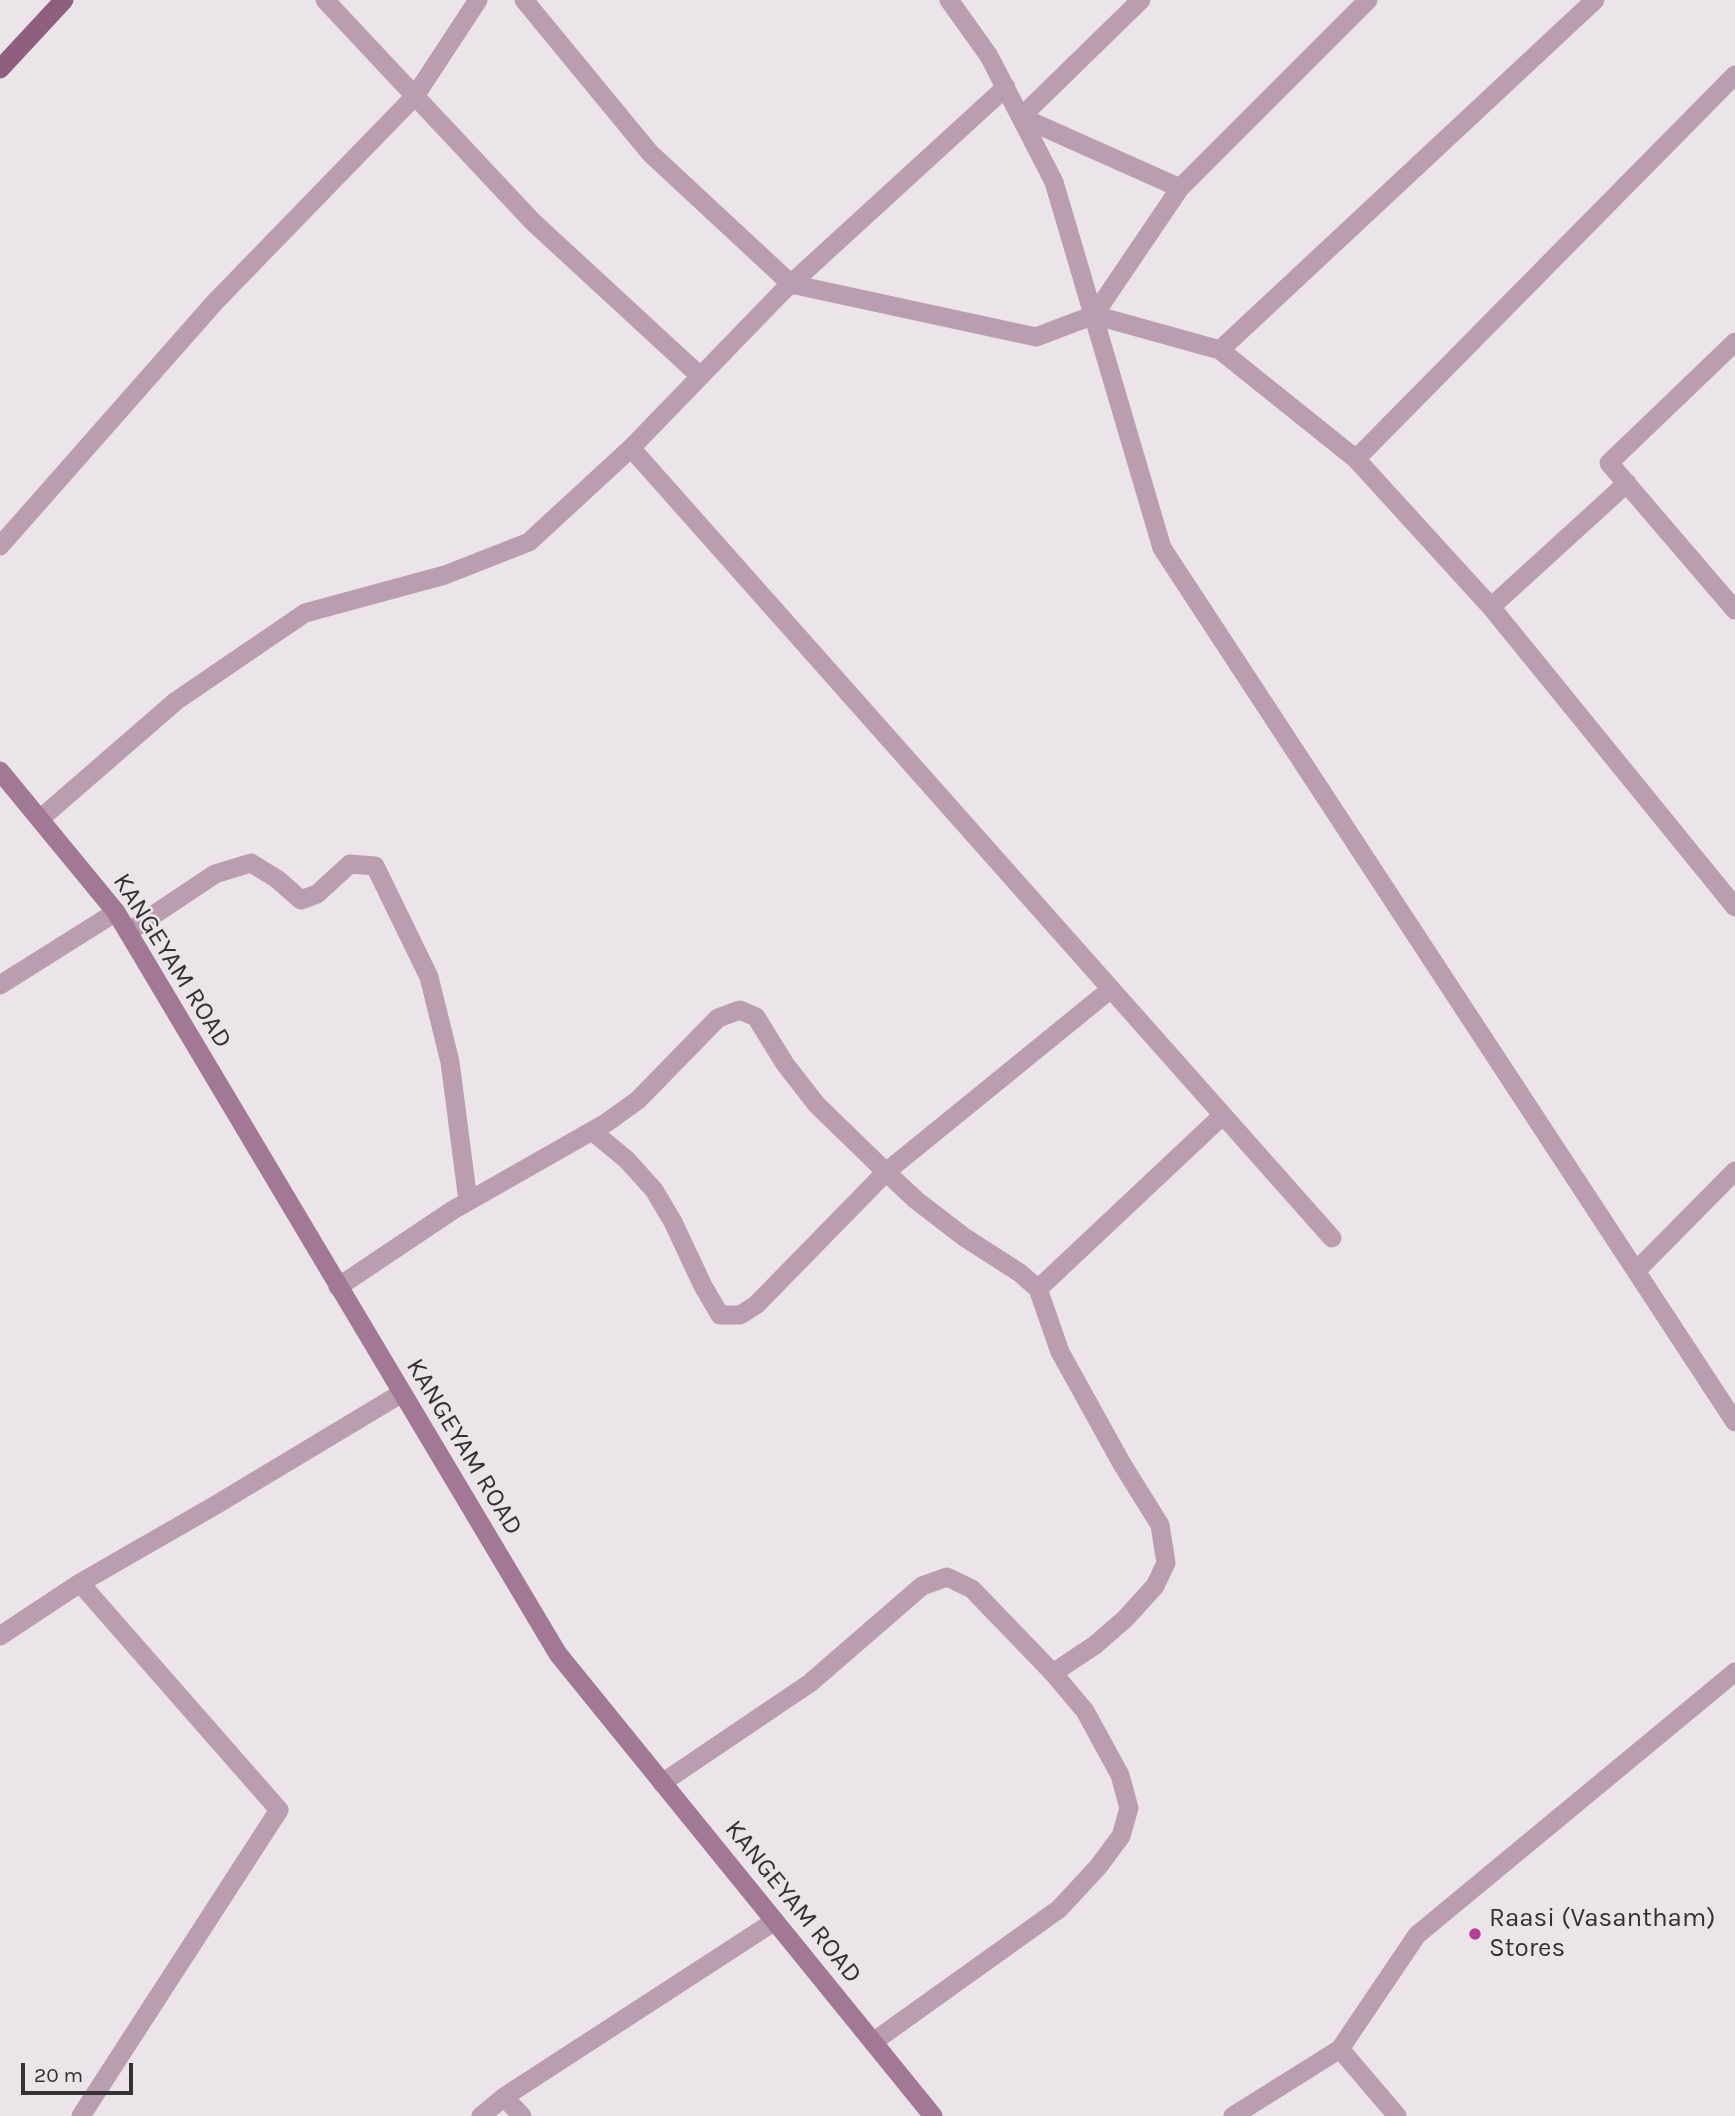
<!DOCTYPE html>
<html>
<head>
<meta charset="utf-8">
<style>
  body { margin:0 }
  #map { position:relative; width:1735px; height:2116px; overflow:hidden; background:#ebe5e9; font-family:Karla,sans-serif }
  canvas { display:block }
  .scale { position:absolute; left:21px; top:2063px; width:112px; height:32px; box-sizing:border-box; border:4px solid #333133; border-top:0; padding-left:9px; font-size:21px; line-height:24px; white-space:nowrap; color:#333133; -webkit-text-stroke:5px #ebe5e9; paint-order:stroke }
</style>
</head>
<body>
<div id="map">
<canvas width="1735" height="2116"></canvas>
<div class="scale">20 m</div>
</div>
<script>
const context = document.querySelector('canvas').getContext('2d');
context.lineJoin = 'round';
const shape = rows => new Path2D(rows.map(r => 'M' + r).join(''));
function strokePath(path, color, width, dash) { context.strokeStyle = color; context.lineWidth = width; context.lineCap = dash ? 'butt' : 'round'; context.setLineDash(dash || []); context.stroke(path); }
function write(font, color, halo, rows, align = 'center') {
  context.font = font + ' Karla,sans-serif'; context.lineWidth = 5; context.setLineDash([]); context.textBaseline = 'middle'; context.strokeStyle = halo; context.fillStyle = color; for (const [text, x, y, turn = 0] of rows) {
    context.save(); context.translate(x, y); context.rotate((+turn || 0) * Math.PI / 180); context.textAlign = isNaN(turn) ? turn : align; if (halo) context.strokeText(text, 0, 0); context.fillText(text, 0, 0); context.restore();
  }
}
strokePath(shape([
  [325,0,533,222,700,376],
  [524,0,650,153,791,284,1036,337,1094,315,1180,188,1368,0],
  [949,0,989,56,1054,182,1162,548,1735,1422],
  [1141,0,1021,117,1180,188],
  [1094,315,1220,350,1356,459,1491,607,1735,907],
  [1735,342,1609,463,1735,610],
  [1220,350,1595,0],
  [631,448,1332,1238],
  [1356,459,1735,75],
  [0,546,215,302,415,96,478,0],
  [1491,607,1627,483],
  [40,819,176,701,305,613,445,575,529,542,631,448,782,292,1006,87],
  [128,932,215,874,251,863,277,879,301,900,317,894,350,864,375,866,429,977,450,1062,468,1201],
  [0,985,116,912],
  [592,1131,627,1160,654,1190,673,1222,703,1286,720,1315,740,1315,756,1305,886,1172,1111,989],
  [1636,1271,1735,1171],
  [338,1287,453,1210,606,1123,638,1100,718,1018,740,1010,756,1017,785,1064,817,1105,886,1172,916,1200,964,1237,1020,1273,1038,1289,1060,1352,1122,1464,1160,1525,1166,1563,1155,1586,1125,1619,1095,1645,1053,1673],
  [1038,1289,1222,1116],
  [80,1583,279,1810,81,2116],
  [0,1636,80,1583,214,1506,402,1393],
  [662,1783,810,1683,922,1586,947,1577,972,1589,1053,1673,1085,1711,1120,1775,1129,1808,1121,1836,1098,1867,1059,1909,873,2042],
  [1340,2049,1397,2116],
  [504,2097,522,2116],
  [481,2116,504,2097,775,1921],
  [1233,2116,1340,2049,1417,1935,1735,1672]
]), '#ba9daf', 19);
strokePath(shape([
  [0,771,116,912,558,1654,933,2116]
]), '#a27994', 19);
strokePath(shape([
  [0,69,64,0]
]), '#905f80', 19);
for (const [x, y, r, color] of [
  [1475,1934,7,"#b43e95"]
]) { const dot = new Path2D(); dot.arc(x, y, r, 0, 2 * Math.PI); context.fillStyle = color; context.fill(dot); strokePath(dot, '#ebe5e9', 2.5); }
write('26px', '#333133', '#ebe5e9', [
  ["KANGEYAM ROAD",172,961,58],
  ["KANGEYAM ROAD",464,1447,59],
  ["KANGEYAM ROAD",793,1902,51]
]);
write('26px', '#333133', '#ebe5e9', [
  ["Raasi (Vasantham)",1489,1919],
  ["Stores",1489,1949]
], 'left');
</script>
</body>
</html>
